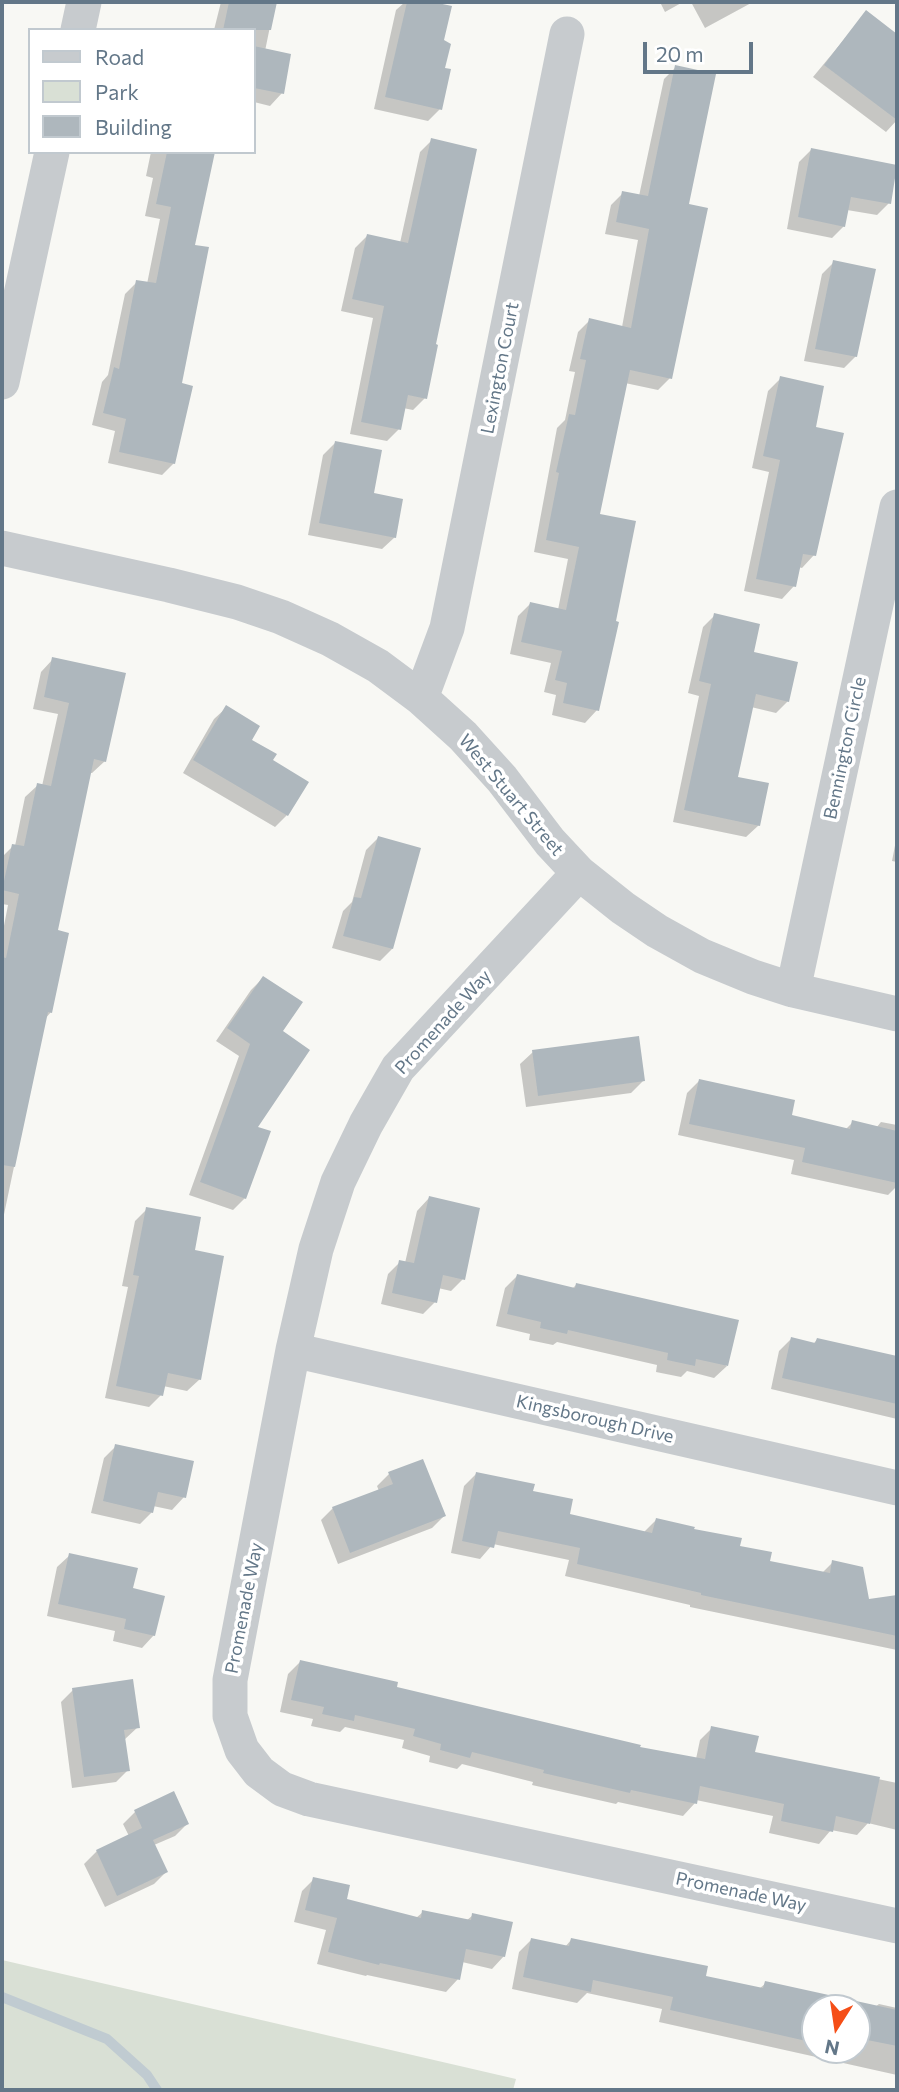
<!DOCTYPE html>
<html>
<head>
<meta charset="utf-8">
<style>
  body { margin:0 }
  #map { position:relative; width:899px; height:2092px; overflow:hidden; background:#f8f8f4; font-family:Commissioner,sans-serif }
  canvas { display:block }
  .frame { position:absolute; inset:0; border:4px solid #637788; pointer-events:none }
  .legend { position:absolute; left:28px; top:28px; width:228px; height:126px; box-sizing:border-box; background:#fff; border:2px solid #c1c9cf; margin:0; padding:9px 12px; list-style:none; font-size:21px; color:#637788 }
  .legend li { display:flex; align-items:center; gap:14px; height:35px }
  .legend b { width:35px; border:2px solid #c1c9cf }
  .north { position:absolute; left:801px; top:1994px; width:70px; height:70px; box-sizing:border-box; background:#fff; border:2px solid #c1c9cf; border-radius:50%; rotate:192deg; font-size:19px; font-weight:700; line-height:28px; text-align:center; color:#637788 }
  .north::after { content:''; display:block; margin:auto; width:24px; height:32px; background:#f54e17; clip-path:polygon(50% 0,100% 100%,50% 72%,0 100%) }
  .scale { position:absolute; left:643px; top:42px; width:110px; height:32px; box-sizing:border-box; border:4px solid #637788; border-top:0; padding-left:9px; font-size:21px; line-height:24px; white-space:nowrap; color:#637788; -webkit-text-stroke:5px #fff; paint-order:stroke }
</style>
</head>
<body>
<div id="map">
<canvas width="899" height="2092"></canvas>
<div class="frame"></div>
<ul class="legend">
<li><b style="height:9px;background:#c7cbce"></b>Road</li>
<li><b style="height:19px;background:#d9e0d5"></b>Park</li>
<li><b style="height:19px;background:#aeb7bd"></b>Building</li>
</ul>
<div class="north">N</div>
<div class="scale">20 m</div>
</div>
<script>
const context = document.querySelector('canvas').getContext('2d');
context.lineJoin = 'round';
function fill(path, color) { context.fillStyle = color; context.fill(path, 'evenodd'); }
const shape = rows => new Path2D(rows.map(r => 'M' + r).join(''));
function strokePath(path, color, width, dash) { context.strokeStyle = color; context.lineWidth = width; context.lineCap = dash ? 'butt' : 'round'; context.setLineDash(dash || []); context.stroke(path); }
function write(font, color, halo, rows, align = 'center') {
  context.font = font + ' Commissioner,sans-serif'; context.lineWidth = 7; context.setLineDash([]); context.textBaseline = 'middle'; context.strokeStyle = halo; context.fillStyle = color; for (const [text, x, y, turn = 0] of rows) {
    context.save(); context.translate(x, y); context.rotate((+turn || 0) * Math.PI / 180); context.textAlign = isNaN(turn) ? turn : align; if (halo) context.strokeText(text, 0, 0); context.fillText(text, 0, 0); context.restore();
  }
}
fill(shape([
  [2,1960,516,2079,513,2090,2,2090]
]), '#d9e0d5');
fill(shape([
  [221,2,275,2,265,51,282,93,270,106,254,102,254,30,214,30],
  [405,2,425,2,450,7,442,41,443,70,440,109,428,121,374,109,396,10],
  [660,2,683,2,665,12],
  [691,2,753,2,705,28],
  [866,13,897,36,897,54,887,67,897,75,897,120,886,132,813,77],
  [676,67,686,206,670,378,658,390,625,383,598,515,597,710,585,723,552,715,556,695,544,692,551,663,510,654,518,616,530,604,558,610,568,559,534,552,557,428,565,420,575,372,569,371,578,332,590,320,622,327,638,240,605,234,611,205,623,193,639,196,664,79],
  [432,140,434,346,425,398,413,410,403,408,399,429,387,441,350,434,373,318,341,311,355,248,367,236,400,243,420,152],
  [811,150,889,203,877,215,847,210,844,226,832,238,787,229,799,162],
  [151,152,213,152,193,246,174,463,162,475,108,463,115,431,92,425,102,382,108,375,125,294,137,282,147,284,160,219,145,216,153,178,146,176],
  [834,262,856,356,844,368,804,361,822,274],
  [781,378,814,428,814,555,802,568,798,567,794,586,782,599,744,591,769,472,752,468,768,391],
  [335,443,372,495,395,537,382,549,308,535,323,455],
  [715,615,751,653,788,701,776,713,751,707,736,778,759,825,746,837,673,822,699,696,688,693,703,627],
  [53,659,105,761,92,773,89,773,56,932,51,1012,45,1019,2,1224,2,936,8,905,2,904,2,857,13,846,15,846,25,797,38,785,42,786,58,714,33,709,41,672],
  [227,707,250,740,271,761,287,815,275,827,183,773,214,719],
  [897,835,897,862,892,861],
  [378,838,392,949,380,961,332,948,343,911,352,902,366,850],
  [263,978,280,1032,255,1128,245,1198,233,1210,189,1195,239,1056,216,1041,251,990],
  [533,1052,643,1081,631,1093,526,1107,520,1064],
  [699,1081,790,1117,845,1130,853,1122,876,1128,881,1122,897,1125,897,1186,888,1195,791,1174,794,1160,678,1135,687,1093],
  [429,1198,463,1279,451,1291,438,1288,435,1302,423,1314,381,1304,388,1274,400,1262,405,1263,417,1211],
  [147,1209,193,1252,200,1379,187,1391,163,1386,161,1395,149,1407,105,1398,128,1287,122,1286,135,1221],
  [517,1276,572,1289,576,1285,727,1366,714,1378,687,1371,681,1377,656,1372,657,1365,557,1342,553,1345,529,1340,530,1334,496,1326,505,1288],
  [791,1339,813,1344,817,1340,897,1358,897,1419,771,1389,779,1351],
  [116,1446,184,1497,172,1510,153,1506,152,1512,140,1524,91,1513,104,1458],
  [389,1474,444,1516,432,1528,338,1564,321,1520,333,1508,379,1491,377,1486],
  [476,1474,531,1492,568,1515,644,1532,656,1520,738,1548,768,1563,822,1573,833,1562,867,1601,897,1597,897,1650,690,1607,690,1605,565,1576,569,1560,493,1544,480,1559,451,1553,464,1486],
  [70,1555,131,1590,154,1635,142,1648,113,1641,115,1631,47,1616,57,1567],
  [301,1661,395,1688,638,1748,696,1759,700,1740,712,1728,753,1753,897,1783,897,1830,868,1823,857,1835,831,1830,819,1844,769,1833,773,1816,696,1800,695,1803,683,1816,618,1802,616,1804,532,1785,533,1782,462,1764,457,1769,429,1762,430,1756,402,1748,404,1740,345,1727,340,1732,311,1726,313,1719,280,1712,288,1674],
  [73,1690,138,1727,124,1740,128,1770,116,1782,72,1788,61,1702],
  [173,1794,187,1824,175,1836,154,1845,166,1872,154,1884,105,1907,84,1864,97,1851,129,1836,123,1824,135,1812],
  [314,1879,344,1900,416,1918,423,1912,466,1921,473,1915,504,1956,492,1969,462,1962,458,1979,446,1992,367,1975,366,1976,317,1964,326,1930,294,1922,302,1891],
  [532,1939,565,1947,571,1940,704,1977,759,1989,766,1983,875,2007,879,2004,897,2008,897,2075,659,2022,662,2009,587,1993,577,2003,512,1989,519,1952],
  [815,2008,857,2008,857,2050,815,2050]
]), '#0003');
strokePath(shape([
  [2,1997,107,2039,147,2075,157,2090]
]), '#c0cbd1', 10);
fill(shape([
  [229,2,277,2,271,30,223,30],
  [407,2,433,2,452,6,444,40,451,44,445,68,451,69,442,110,385,97],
  [866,10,897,34,897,120,824,65],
  [254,46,291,54,284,94,254,88],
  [675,65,716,74,689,204,708,208,672,379,630,370,600,514,636,521,616,621,619,622,599,711,563,703,567,683,555,680,562,651,521,642,530,602,566,610,579,547,546,540,559,473,556,472,569,414,575,415,586,360,580,359,589,318,631,328,649,229,616,222,622,191,648,196],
  [431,138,477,149,436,344,438,345,427,399,408,395,401,430,361,422,384,306,352,299,367,234,408,243],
  [811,148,897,165,891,204,851,197,845,227,798,217],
  [167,152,215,152,195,245,209,247,182,383,193,386,175,464,119,452,126,419,103,413,114,367,119,369,136,280,156,283,171,207,156,204],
  [833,260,876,269,857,357,815,349],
  [780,376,824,386,816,427,844,433,816,556,803,554,796,587,756,579,780,460,763,456],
  [335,441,382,450,374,493,403,499,396,538,319,523],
  [714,613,760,624,754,652,798,662,789,702,756,694,738,777,769,783,760,826,684,810,711,684,699,681],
  [52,657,126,673,106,762,94,759,58,930,69,933,52,1013,48,1012,15,1167,2,1165,2,957,6,958,19,894,2,890,12,844,24,846,37,783,51,786,69,703,44,697],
  [226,705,260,726,252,740,277,754,273,760,309,782,288,816,193,760],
  [378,836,421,848,393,949,343,936,354,897,361,898],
  [263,976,303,1002,283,1031,310,1050,258,1127,271,1131,246,1199,200,1182,250,1044,227,1028],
  [639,1036,645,1081,538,1096,532,1050],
  [699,1079,795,1100,792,1115,850,1129,852,1120,897,1131,897,1183,802,1162,805,1148,689,1124],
  [429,1196,480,1208,465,1280,443,1275,437,1303,392,1293,399,1260,414,1263],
  [146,1207,201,1217,195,1250,224,1256,201,1380,168,1373,163,1396,116,1386,139,1276,133,1275],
  [517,1274,575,1288,576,1283,739,1320,728,1366,696,1359,695,1366,667,1360,668,1353,568,1330,567,1334,540,1328,541,1322,507,1314],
  [791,1337,815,1343,817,1338,897,1356,897,1404,782,1378],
  [115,1444,194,1461,186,1498,158,1492,153,1513,103,1501],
  [423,1459,446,1516,350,1553,332,1507,393,1484,388,1472],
  [476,1472,535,1484,533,1491,573,1499,570,1514,652,1533,656,1518,695,1527,694,1529,742,1538,740,1546,772,1552,770,1561,830,1573,832,1560,863,1567,869,1599,897,1595,897,1636,701,1595,701,1593,577,1564,580,1548,498,1531,494,1548,462,1541],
  [69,1553,138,1568,133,1588,165,1596,155,1636,124,1629,126,1619,58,1604],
  [300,1660,398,1682,397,1687,641,1745,640,1747,705,1759,711,1726,759,1736,755,1752,880,1777,870,1824,836,1816,833,1832,781,1821,784,1804,700,1786,697,1804,631,1790,630,1793,543,1773,544,1770,472,1752,470,1758,440,1750,441,1744,413,1736,415,1729,355,1715,354,1721,322,1714,324,1707,291,1700],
  [133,1679,140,1728,124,1730,130,1771,84,1777,72,1688],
  [174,1791,189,1824,153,1840,168,1872,117,1896,96,1850,142,1828,134,1810],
  [313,1877,350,1885,347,1899,421,1918,422,1910,471,1920,472,1913,513,1922,505,1957,466,1949,460,1980,380,1963,379,1965,328,1952,337,1918,305,1910],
  [531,1938,569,1946,571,1938,648,1954,708,1966,706,1976,763,1988,765,1981,897,2010,897,2046,857,2038,857,2008,815,2008,815,2043,670,2010,673,1997,593,1980,591,1992,523,1977]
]), '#aeb7bd');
strokePath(shape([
  [78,30,84,2],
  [2,382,52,152],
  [2,548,169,585,237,602,281,617,330,639,378,666,421,698,463,736,502,779,550,842,579,873,623,908,657,931,702,956,753,977,793,990,897,1014],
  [421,698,447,628,567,34],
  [579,873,398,1068,366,1124,338,1182,316,1249,293,1350,230,1680,230,1716,242,1750,259,1772,282,1789,309,1799,897,1926],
  [793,990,897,507],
  [293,1350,897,1488]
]), '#c7cbce', 35);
write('18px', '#637788', '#fff', [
  ["Lexington Court",500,368,-79],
  ["Bennington Circle",845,748,-78],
  ["West Stuart Street",511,795,50],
  ["Promenade Way",443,1022,-48],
  ["Kingsborough Drive",595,1419,13],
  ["Promenade Way",244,1608,-79],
  ["Promenade Way",741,1892,12]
]);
</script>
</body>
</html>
